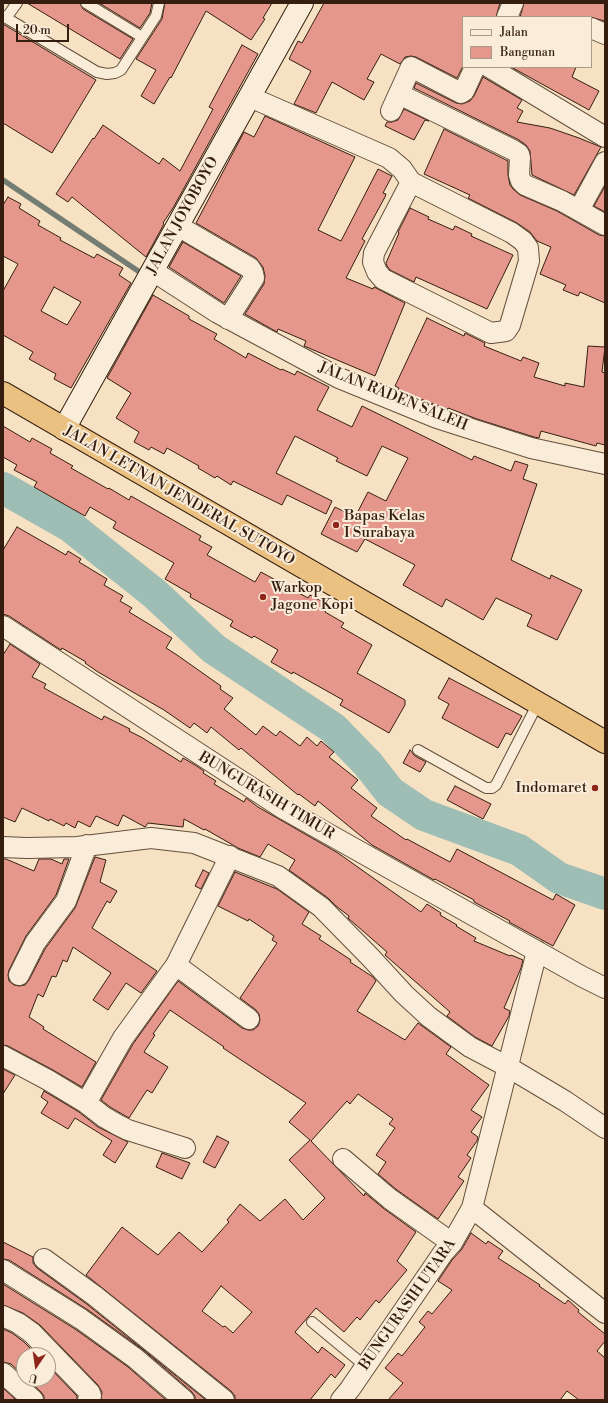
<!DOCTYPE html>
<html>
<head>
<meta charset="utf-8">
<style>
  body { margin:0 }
  #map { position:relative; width:608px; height:1403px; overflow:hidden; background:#f6e2c3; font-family:"Libre Bodoni",serif }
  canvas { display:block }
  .frame { position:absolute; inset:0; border:4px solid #351e0f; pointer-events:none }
  .legend { position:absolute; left:462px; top:16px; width:130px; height:52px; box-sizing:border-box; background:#f9ecd8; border:1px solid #ab9a88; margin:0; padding:5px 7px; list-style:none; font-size:12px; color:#351e0f }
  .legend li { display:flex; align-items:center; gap:8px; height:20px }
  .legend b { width:20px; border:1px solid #ab9a88 }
  .north { position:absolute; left:16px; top:1347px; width:40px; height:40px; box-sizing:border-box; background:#f9ecd8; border:1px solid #ab9a88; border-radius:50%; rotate:193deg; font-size:11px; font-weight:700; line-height:16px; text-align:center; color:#351e0f }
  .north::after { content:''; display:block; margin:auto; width:14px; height:18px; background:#8f2418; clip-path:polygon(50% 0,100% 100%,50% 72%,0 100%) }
  .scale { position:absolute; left:16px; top:24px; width:53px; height:18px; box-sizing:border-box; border:2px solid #351e0f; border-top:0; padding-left:5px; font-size:12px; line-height:14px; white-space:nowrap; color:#351e0f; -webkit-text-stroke:3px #f9ecd8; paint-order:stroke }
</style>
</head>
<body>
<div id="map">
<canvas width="608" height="1403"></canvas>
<div class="frame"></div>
<ul class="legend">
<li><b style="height:5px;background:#f9ecd8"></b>Jalan</li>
<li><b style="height:11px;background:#e6978c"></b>Bangunan</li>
</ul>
<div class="north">U</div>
<div class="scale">20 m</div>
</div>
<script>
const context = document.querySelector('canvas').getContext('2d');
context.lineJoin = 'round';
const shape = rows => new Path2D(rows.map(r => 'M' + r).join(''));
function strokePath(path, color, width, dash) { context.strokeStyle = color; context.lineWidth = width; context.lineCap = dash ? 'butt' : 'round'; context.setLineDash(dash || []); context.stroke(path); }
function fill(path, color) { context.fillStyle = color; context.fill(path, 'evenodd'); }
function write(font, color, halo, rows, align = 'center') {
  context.font = font + ' "Libre Bodoni",serif'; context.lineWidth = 4; context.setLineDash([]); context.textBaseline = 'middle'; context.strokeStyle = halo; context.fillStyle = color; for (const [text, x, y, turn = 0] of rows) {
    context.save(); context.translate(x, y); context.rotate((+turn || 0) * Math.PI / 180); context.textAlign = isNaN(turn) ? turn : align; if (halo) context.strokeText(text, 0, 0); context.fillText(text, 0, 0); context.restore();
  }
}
strokePath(shape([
  [3,180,144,275]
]), '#737d73', 5.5);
strokePath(shape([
  [3,488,70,526,155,594,214,649,333,728,368,764,390,792,424,815,519,850,559,878,605,894]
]), '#9dbdb5', 32);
const building = shape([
  [27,3,80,3,83,9,133,39,120,59,27,3],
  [99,3,152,3,150,13,140,28,99,3],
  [165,3,272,3,263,18,265,19,251,40,206,11,171,78,170,77,154,104,141,96,156,70,136,59,162,19,165,3],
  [324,3,500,3,496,17,463,17,463,66,457,78,416,57,411,56,405,57,400,64,381,54,367,79,374,82,364,100,332,82,316,113,294,104,311,71,289,59,298,41,302,43,324,3],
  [524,3,605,3,605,21,590,17,520,17,524,3],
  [3,24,96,80,52,153,3,123,3,24],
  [242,45,258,54,173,208,163,223,164,224,146,257,72,197,68,202,56,194,93,138,94,139,103,125,159,164,163,158,180,171,213,109,209,107,242,45],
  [511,67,576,67,572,77,599,91,589,110,511,67],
  [483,77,522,100,517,108,523,111,517,122,550,128,579,138,601,147,574,195,532,175,530,151,526,145,519,140,414,88,416,83,456,103,462,104,470,101,474,96,483,77],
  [404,109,429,121,425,120,414,140,385,126,387,122,392,122,398,120,404,109],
  [265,116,355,157,318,230,341,241,378,169,392,176,383,193,386,194,385,197,362,239,365,241,346,278,373,289,374,287,405,303,375,376,304,346,306,341,278,329,277,332,245,314,264,284,265,276,263,267,256,258,196,223,244,132,254,137,265,116],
  [444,129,508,161,508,175,510,185,513,189,520,195,557,211,599,235,605,236,605,303,580,292,578,296,563,290,566,285,540,274,551,247,537,241,530,232,517,223,468,198,470,195,424,174,444,129],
  [605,186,605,212,594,206,605,186],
  [8,197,21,204,19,208,40,221,38,225,61,238,60,240,94,258,97,254,123,268,119,275,131,283,71,388,54,379,56,374,29,359,33,352,3,335,3,291,18,264,3,256,3,205,8,197],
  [54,287,81,302,67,325,41,311,54,287],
  [410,208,429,217,428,219,453,230,455,226,472,234,471,236,513,255,487,309,416,277,414,282,390,270,387,266,386,263,399,233,398,232,410,208],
  [183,242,241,276,224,303,169,267,183,242],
  [153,295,189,316,189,319,217,334,214,339,246,358,248,353,281,370,282,369,295,375,297,371,329,387,317,410,352,427,362,406,472,460,474,456,511,471,515,461,528,465,523,479,537,484,511,560,550,579,551,575,582,590,557,640,527,626,532,615,496,598,483,620,446,599,442,607,403,585,415,565,365,539,357,552,321,534,335,507,355,517,368,492,386,501,408,458,382,446,367,476,336,461,338,458,295,436,276,473,332,501,326,514,287,495,282,505,233,481,231,485,217,476,215,478,198,468,199,466,167,448,164,454,151,447,149,450,134,442,139,432,116,418,131,393,107,378,153,295],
  [427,318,464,336,465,333,485,343,484,346,521,361,523,357,539,363,534,377,565,386,565,383,584,387,588,346,605,347,602,372,605,373,605,445,597,443,596,446,541,431,539,438,534,437,477,419,448,408,448,409,441,407,398,390,399,388,395,386,427,318],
  [3,426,30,442,32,438,52,449,50,453,73,466,71,468,108,489,109,488,129,500,131,496,201,536,199,540,212,547,207,555,255,582,261,572,308,598,310,595,329,605,325,612,344,623,341,627,372,645,357,673,405,700,405,705,389,733,340,705,343,700,293,672,292,674,271,662,278,650,254,636,252,638,230,626,233,621,190,597,191,594,165,579,174,563,113,528,116,522,90,507,85,516,34,487,37,482,14,470,17,465,3,457,3,426],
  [17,527,66,555,68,551,81,559,79,562,107,579,104,585,123,596,120,601,132,608,129,612,172,638,166,648,177,655,221,686,220,689,233,698,224,709,256,735,263,726,276,736,280,731,300,746,307,737,317,746,321,741,334,752,329,757,358,780,351,788,377,808,371,816,406,840,407,839,450,862,457,849,553,900,556,894,575,905,553,946,509,922,510,921,474,902,474,900,435,879,434,880,372,845,318,801,315,806,299,794,298,795,241,748,239,750,211,727,207,733,194,723,190,728,164,710,98,672,85,663,86,662,62,648,61,650,9,616,3,614,3,550,17,527],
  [10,644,40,664,32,677,46,684,44,688,102,720,104,716,130,729,129,731,141,737,181,762,183,758,195,765,204,771,203,773,216,781,214,784,244,802,246,798,258,807,338,853,421,912,427,904,441,913,440,915,457,925,456,926,476,938,474,941,510,956,511,955,523,960,521,968,504,1008,510,1011,509,1016,492,1046,475,1037,447,1016,450,1012,385,955,387,952,348,918,349,916,336,906,328,898,289,870,295,860,268,844,260,857,238,848,205,829,204,830,184,819,183,827,148,823,145,827,123,815,118,826,96,816,90,827,78,821,75,828,66,823,64,826,50,819,49,821,22,808,15,822,3,817,3,655,10,644],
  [449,678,522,716,511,735,506,733,498,748,442,718,449,704,438,698,449,678],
  [410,750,415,756,426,762,420,772,403,763,410,750],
  [455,786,491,804,483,819,447,800,455,786],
  [95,857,106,860,100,882,117,891,110,903,107,901,92,928,157,971,141,993,126,983,108,1010,93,1000,111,973,73,947,67,962,63,960,56,977,52,976,43,997,38,994,29,1017,44,1027,43,1029,96,1062,82,1087,53,1070,8,1046,3,1045,3,859,6,859,34,871,39,859,51,859,62,864,64,859,69,859,56,895,26,936,9,970,8,975,9,981,14,985,19,986,25,985,29,980,45,949,75,908,95,857],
  [203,870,209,873,201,889,195,886,203,870],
  [235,872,277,889,309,912,302,924,321,936,319,939,351,960,350,962,373,977,376,981,357,1011,405,1040,418,1023,451,1047,446,1054,489,1085,471,1110,482,1117,471,1132,478,1137,477,1141,467,1155,471,1158,458,1177,464,1181,438,1219,397,1190,378,1174,386,1162,376,1155,395,1128,389,1124,393,1119,358,1094,350,1104,347,1101,311,1141,364,1196,365,1193,383,1208,416,1232,397,1261,407,1270,379,1303,376,1300,360,1320,357,1317,344,1332,316,1308,295,1332,318,1353,322,1347,345,1365,335,1378,331,1374,310,1400,235,1400,235,1396,231,1391,86,1275,122,1227,158,1255,179,1232,202,1252,229,1222,227,1220,240,1204,260,1221,285,1199,303,1220,325,1198,289,1160,310,1140,289,1122,306,1103,223,1048,224,1047,170,1010,153,1034,155,1035,144,1052,168,1067,152,1093,147,1090,129,1118,110,1107,101,1100,133,1044,178,981,242,1028,248,1030,253,1030,258,1026,260,1020,259,1014,256,1010,240,998,277,943,272,940,274,936,249,919,248,921,218,906,235,872],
  [221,1286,252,1312,233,1333,225,1326,223,1327,202,1311,221,1286],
  [3,1069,15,1075,3,1094,3,1069],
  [44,1091,79,1112,98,1127,128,1142,115,1163,103,1155,112,1141,75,1118,68,1129,41,1113,48,1102,41,1097,44,1091],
  [217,1136,229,1142,215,1168,203,1162,217,1136],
  [162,1153,190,1163,182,1179,156,1167,162,1153],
  [471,1233,486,1244,488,1241,503,1251,498,1258,540,1285,539,1286,565,1304,568,1300,579,1310,578,1312,605,1334,605,1341,597,1351,605,1358,605,1400,579,1400,567,1391,560,1400,388,1400,403,1383,385,1368,398,1353,402,1356,425,1327,419,1322,428,1311,432,1314,452,1290,438,1281,452,1260,462,1249,471,1233],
  [3,1242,33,1257,33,1263,37,1268,88,1305,206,1400,195,1400,195,1396,191,1391,142,1349,88,1310,9,1260,3,1259,3,1242],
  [3,1284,75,1329,128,1367,166,1400,101,1400,102,1392,98,1385,40,1325,23,1313,3,1305,3,1284],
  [3,1329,12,1333,24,1342,37,1355,24,1355,24,1376,11,1364,3,1362,3,1329],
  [48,1366,77,1396,77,1400,44,1400,44,1396,41,1392,27,1379,48,1379,48,1366],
  [3,1388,16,1400,3,1400,3,1388]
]);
fill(building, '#e6978c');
strokePath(building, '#351e0f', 1);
const lane = shape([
  [86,3,142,37],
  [3,16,97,72,107,74,115,73,121,70,156,16,159,3],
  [6,18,17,3],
  [418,750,486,788,492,788,496,785,538,703],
  [312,1322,365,1366]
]);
const street = shape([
  [507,17,513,3],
  [591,28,605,34],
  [489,67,605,137],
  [399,94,513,150,519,154,520,158,519,175,521,181,525,185,562,201,605,225],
  [250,97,389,158,402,169,411,182,374,253,373,262,377,272,383,279,491,333,506,331,510,325,529,261,528,248,523,241,512,233,411,182],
  [391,111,411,67,461,93,464,91,475,67],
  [579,210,605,162],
  [178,226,250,268,253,273,254,278,228,319],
  [153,271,218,313,339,378,437,418,531,448,605,464],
  [3,626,284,809,581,976,605,988],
  [3,847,26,848,77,847,151,838,194,843,278,876,321,907,371,958,404,994,429,1017,470,1047,508,1067,565,1101,605,1128],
  [230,856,176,965,249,1019],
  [19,975,35,943,66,901,87,845],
  [3,1056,48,1080,86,1103,104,1117,118,1125,128,1130,185,1148],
  [86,1103,123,1038,176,965],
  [343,1159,390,1199,452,1243],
  [472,1208,605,1313],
  [44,1259,95,1296,224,1400],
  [3,1270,81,1319,135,1358,184,1400],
  [3,1316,18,1323,32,1333,90,1393,91,1396,88,1400],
  [3,1373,33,1400],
  [341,1400,350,1389,443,1253,452,1243,472,1208,537,951]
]);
const secondary = shape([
  [64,429,302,3]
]);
const highway = shape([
  [3,393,605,742]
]);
strokePath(lane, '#654f3c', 12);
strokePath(street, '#654f3c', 22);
strokePath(secondary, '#351e0f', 24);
strokePath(highway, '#351e0f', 24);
strokePath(lane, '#f9ecd8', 10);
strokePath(street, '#f9ecd8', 20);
strokePath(secondary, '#f9ecd8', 22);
strokePath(highway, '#ebc182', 22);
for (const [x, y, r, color] of [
  [336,525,4,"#8f2418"],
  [263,597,4,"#8f2418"],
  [595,788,4,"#8f2418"]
]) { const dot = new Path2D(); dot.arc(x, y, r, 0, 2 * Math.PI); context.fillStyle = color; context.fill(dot); strokePath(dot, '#f9ecd8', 1.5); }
write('15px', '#351e0f', '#f9ecd8', [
  ["JALAN JOYOBOYO",183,216,-61],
  ["JALAN RADEN SALEH",393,397,22],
  ["JALAN LETNAN JENDERAL SUTOYO",179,496,30],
  ["BUNGURASIH TIMUR",266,796,31],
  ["BUNGURASIH UTARA",408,1305,-55]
]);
write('15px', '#351e0f', '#f9ecd8', [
  ["Bapas Kelas",344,516],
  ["I Surabaya",344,533],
  ["Warkop",271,588],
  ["Jagone Kopi",271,605],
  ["Indomaret",587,788,"right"]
], 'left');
</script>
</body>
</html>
